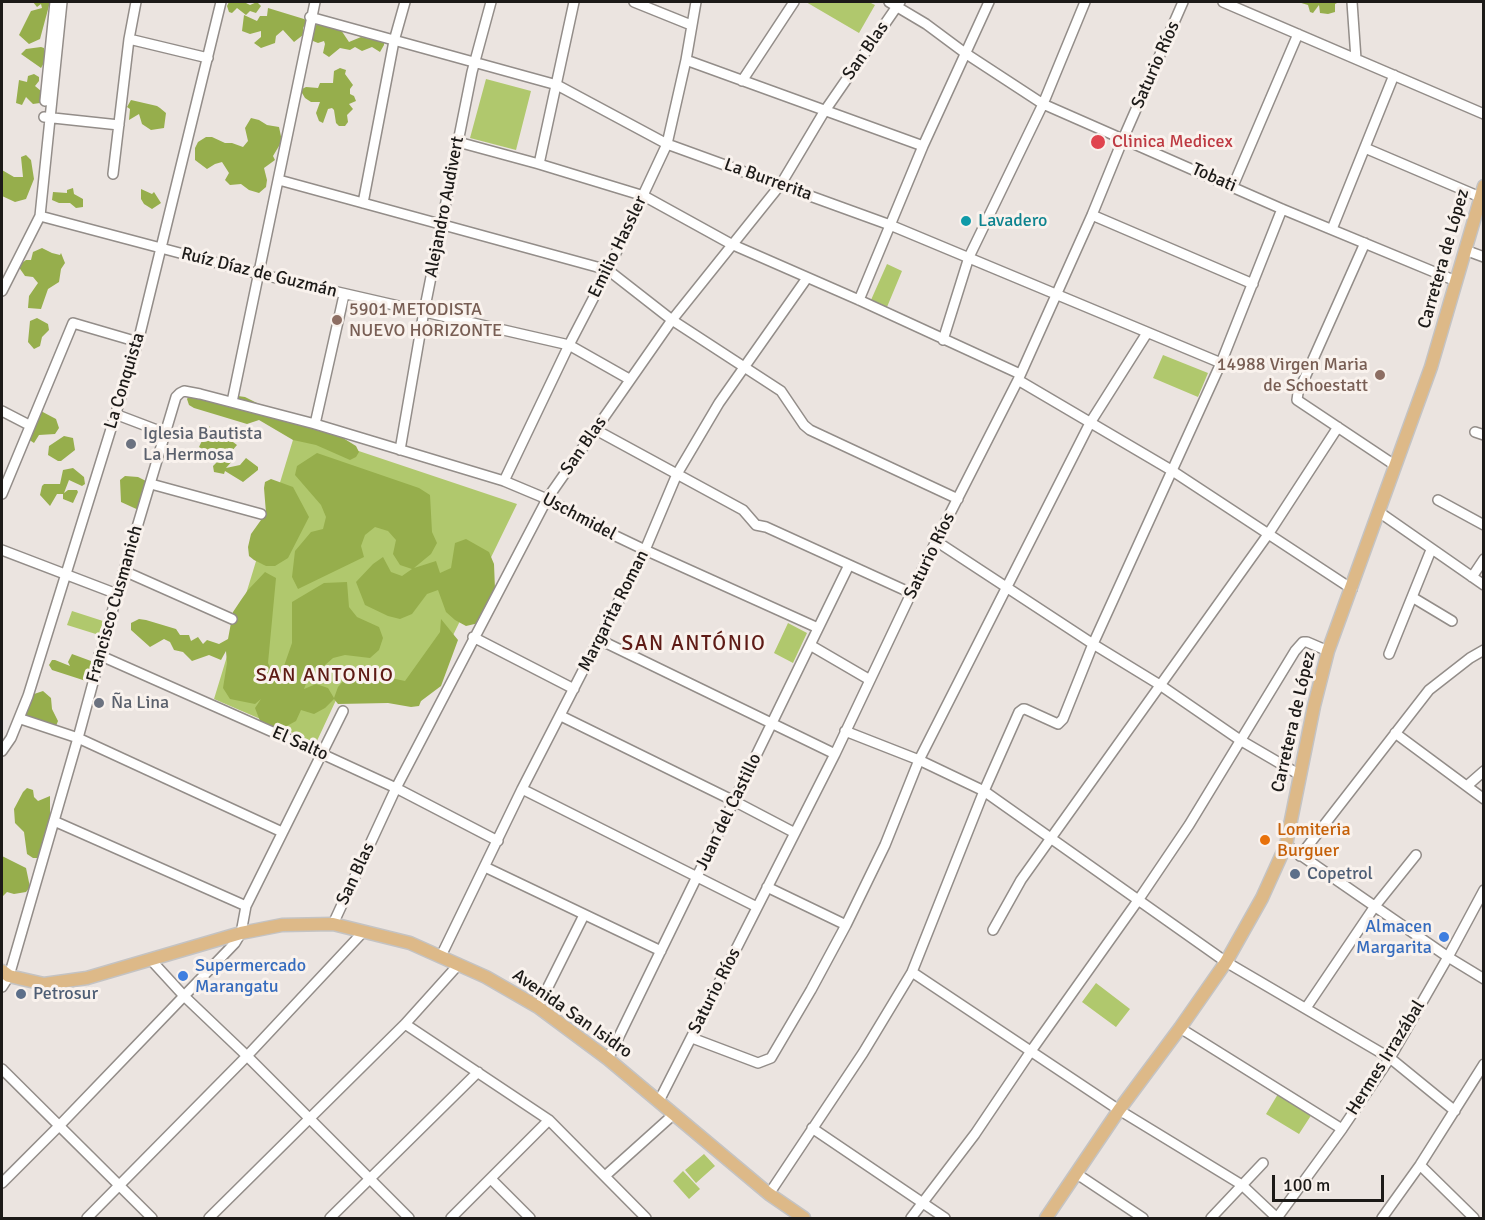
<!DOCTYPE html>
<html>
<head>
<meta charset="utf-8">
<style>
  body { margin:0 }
  #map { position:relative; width:1485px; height:1220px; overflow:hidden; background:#ebe4e0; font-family:Signika,sans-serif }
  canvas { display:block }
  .frame { position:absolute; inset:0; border:3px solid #1c1a18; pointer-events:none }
  .scale { position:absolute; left:1272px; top:1175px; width:112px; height:27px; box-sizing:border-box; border:3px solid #1c1a18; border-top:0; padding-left:8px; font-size:18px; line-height:21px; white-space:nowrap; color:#1c1a18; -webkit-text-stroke:4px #f9f2ed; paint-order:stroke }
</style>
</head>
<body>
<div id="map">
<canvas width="1485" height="1220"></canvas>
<div class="frame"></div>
<div class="scale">100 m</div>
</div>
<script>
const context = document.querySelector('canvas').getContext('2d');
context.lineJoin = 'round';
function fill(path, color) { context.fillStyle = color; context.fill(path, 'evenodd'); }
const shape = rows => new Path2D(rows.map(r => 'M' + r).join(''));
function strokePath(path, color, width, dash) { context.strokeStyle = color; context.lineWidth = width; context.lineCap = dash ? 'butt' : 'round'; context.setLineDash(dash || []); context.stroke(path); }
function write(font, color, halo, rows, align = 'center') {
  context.font = font + ' Signika,sans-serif'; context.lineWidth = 6; context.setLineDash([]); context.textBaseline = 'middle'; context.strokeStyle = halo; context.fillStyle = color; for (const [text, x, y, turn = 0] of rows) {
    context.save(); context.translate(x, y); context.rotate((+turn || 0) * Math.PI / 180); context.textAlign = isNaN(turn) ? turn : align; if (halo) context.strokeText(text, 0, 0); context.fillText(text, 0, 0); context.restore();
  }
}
fill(shape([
  [806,2,869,2,875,5,859,33],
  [486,79,531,91,516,150,470,138],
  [887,264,902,271,887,307,871,300],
  [1163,355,1208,373,1198,397,1153,378],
  [296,430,517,504,421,701,337,698,316,743,214,699],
  [72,611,103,621,99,635,67,625],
  [788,623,807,633,793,663,774,653],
  [1096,983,1130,1009,1116,1027,1082,1002],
  [1278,1094,1312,1114,1299,1134,1266,1114],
  [704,1154,715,1166,696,1183,685,1170],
  [683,1171,700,1189,689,1199,673,1181]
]), '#b0c86d');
fill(shape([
  [33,2,50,2,40,39,29,44,19,35,31,11,42,8,41,4,37,7],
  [229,2,244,2,250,5,257,2,261,6,256,13,250,11,246,15,237,8,232,13,229,12,227,6],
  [1298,2,1339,2,1335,4,1335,12,1328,14,1320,13,1319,5,1313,13,1310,12,1308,5],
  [268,8,304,19,307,21,303,28,303,35,294,42,283,30,276,36,275,43,261,48,254,43,261,37,261,31,250,34,242,31,244,15,257,21,260,16,267,16],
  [317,24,325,24,341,30,349,42,361,37,384,42,384,45,380,52,372,47,362,51,355,47,350,50,340,48,329,57,323,53,325,44,324,41,318,43,313,41,313,30],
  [41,47,44,48,45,61,41,68,21,54,26,49],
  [340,68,346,70,345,74,353,85,350,89,350,94,354,96,356,101,349,104,353,109,347,115,348,122,345,126,339,126,336,123,334,110,332,108,328,109,323,123,319,121,316,113,320,102,311,102,305,98,302,93,302,89,306,87,318,88,320,83,333,83,334,71],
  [34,74,39,77,39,81,35,86,41,91,40,103,33,104,26,97,22,105,16,103,19,80,27,82,28,76],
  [131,100,157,106,160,108,166,113,164,128,151,130,142,124,139,114,129,120,130,109,127,107],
  [251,118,259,120,267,125,279,127,282,141,273,156,275,160,264,168,267,180,266,187,259,193,249,190,241,184,230,185,225,180,229,173,222,162,215,164,207,169,195,160,195,148,198,142,206,137,212,137,225,143,232,143,243,147,248,141,245,128],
  [26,155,31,160,34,179,26,199,15,202,2,196,2,170,14,177,23,177,21,157],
  [73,188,74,194,83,199,83,207,76,208,70,203,59,203,52,200,53,192,67,193,67,190],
  [141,189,152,194,154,192,161,203,152,209,144,204,141,199],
  [42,248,52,253,60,255,61,253,65,263,61,269,59,282,48,289,41,309,28,308,29,296,38,283,33,277,25,276,18,266,26,260,31,260,33,252],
  [37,318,48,324,49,330,42,337,40,346,34,349,28,342,30,321],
  [190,394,230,396,231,395,245,397,267,408,309,417,356,446,359,452,356,457,350,460,316,445,293,440,259,420,247,424,194,408,189,405,187,399],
  [39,410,56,419,59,428,55,434,39,435,34,443,28,439],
  [209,426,219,439,227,442,229,439,237,445,231,452,225,452,220,448,210,454,199,447],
  [64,436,73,438,75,450,61,461,58,461,48,455,49,446],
  [317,453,419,488,430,495,432,532,437,543,431,554,414,568,436,561,440,573,451,568,455,543,466,539,489,552,494,564,495,589,479,623,466,626,455,620,446,612,438,590,427,594,412,614,400,619,388,616,365,605,356,582,373,564,383,557,391,572,402,576,412,569,400,565,393,554,396,540,388,531,375,527,365,535,361,546,364,557,298,589,292,577,295,551,311,532,323,529,326,517,321,505,295,475,297,466],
  [222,457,234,459,226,468,240,465,246,458,258,467,258,470,243,482,225,471,224,474,214,472,213,466],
  [73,468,84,477,85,484,82,486,69,480,64,493,68,490,77,490,78,492,73,503,63,499,63,494,57,494,50,506,40,495,42,486,44,484,60,484,63,470],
  [125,476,138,477,146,481,143,512,121,502,120,480],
  [271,479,293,487,309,517,288,558,275,566,266,566,254,560,249,556,248,547,251,534,266,513,264,488,265,482],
  [265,572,276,578,268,663,273,674,284,666,292,643,292,602,324,583,347,582,349,607,357,617,379,627,383,638,379,650,370,658,345,655,333,658,324,666,312,668,304,689,316,684,328,688,334,698,338,687,346,678,358,671,405,681,440,632,441,619,458,640,441,686,421,701,419,706,411,707,388,703,338,704,334,699,325,708,314,714,301,710,296,721,285,727,272,727,260,721,255,708,261,699,255,704,230,699,223,688,227,663,226,651,221,660,209,655,192,661,183,652,174,650,170,642,164,639,150,647,131,630,131,623,139,619,146,620,176,629,180,635,189,635,191,641,198,637,203,644,207,640,219,644,228,639,233,612,241,600,248,590],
  [72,654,91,661,93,670,86,681,52,670,49,665,52,660,55,660,70,666,68,662],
  [43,691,51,698,52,709,58,721,54,731,42,732,26,717,28,696],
  [27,788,33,790,34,797,38,801,50,796,50,838,39,858,33,858,27,854,24,832,15,823,14,809,23,792],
  [2,856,26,868,30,887,26,892,14,894,7,892,2,897]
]), '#96ae4c');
const minor = shape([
  [634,2,691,25],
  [889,2,926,24,965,53,1043,104,1282,209,1456,281],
  [1223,2,1484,114],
  [1352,2,1356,59],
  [310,17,557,85,667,144,890,225,1221,363],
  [129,39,208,58],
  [686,60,923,146],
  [742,81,794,2],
  [45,101,55,2],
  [44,117,119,125],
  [458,142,539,164,644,196,731,244,859,300,1020,374],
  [1365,148,1480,197],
  [539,164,574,2],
  [113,174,129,39,136,2],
  [279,180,608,270,672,320,781,391,804,425,810,430,958,499],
  [1233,186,1298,34],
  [363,203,394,41,405,2],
  [1092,215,1253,284],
  [40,216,259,274,569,345,629,379],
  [1332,229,1394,75],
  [1365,243,1298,393,1297,400,1396,466],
  [1465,250,1484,257],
  [2,291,40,216,62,2],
  [859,300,923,146,989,2],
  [943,340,969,257,1043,104,1085,2],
  [1018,380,1171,470,1352,589],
  [232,402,315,2],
  [2,411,29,425],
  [115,414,165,433],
  [315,424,344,295],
  [596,430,743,510,756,525,766,527,911,593],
  [1475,432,1484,435],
  [400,450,423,317,472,72,491,2],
  [504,481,569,345,608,270,667,144,686,60,696,2],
  [151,484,261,514],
  [2,494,73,323,138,342],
  [1438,500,1484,525],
  [1379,512,1484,585],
  [936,541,1093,644,1160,685,1240,740,1300,775],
  [2,550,117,594],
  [124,571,232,619],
  [1472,577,1484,559],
  [1412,597,1452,621],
  [473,637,574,689],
  [600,640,835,754],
  [810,645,870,680],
  [1389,654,1431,550],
  [99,655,320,753,396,788,498,841],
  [561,716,734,801,795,833],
  [21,719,78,738,282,832],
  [845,731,919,760,984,791,1226,962,1390,1058,1455,1111],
  [1395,733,1484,799],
  [2,751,11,738,28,696,138,342,221,2],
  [1468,785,1484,771],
  [522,789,757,907],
  [54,821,246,906],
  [1286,845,1448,957,1484,979],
  [1300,856,1429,690,1470,658,1484,650],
  [485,867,661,951],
  [767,887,846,925],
  [333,924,396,788,547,499,672,320,781,184,824,112,900,2],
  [993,930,1021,880,1269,533,1338,427],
  [441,956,522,789,645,550,677,474,719,403,807,278],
  [151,960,184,996,247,1056,409,1218],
  [912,972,1119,1110,1242,1185,1277,1218],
  [2,987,9,976,78,738,117,594,176,397,180,393,184,391,200,394,315,424,504,481,547,499,599,528,645,550,818,628],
  [538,1007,584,915],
  [1306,1008,1375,906,1416,855],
  [405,1024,549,1120,646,1218],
  [1180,1028,1342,1129],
  [692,1038,758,1063,771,1058,811,990,846,925,885,845,919,760,1090,423,1147,333],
  [608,1059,849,565],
  [2,1069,152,1218],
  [659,1101,835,754,936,541,1018,380,1092,215,1123,139,1183,2],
  [812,1128,945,1218],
  [1420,1165,1474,1218],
  [1077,1174,1143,1218],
  [605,1176,674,1114],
  [491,1179,530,1218],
  [2,1183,59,1126,235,943,241,933,246,906,343,711],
  [769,1194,863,1053,912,972,984,791,1019,712,1023,709,1025,709,1058,724,1063,719,1093,644,1221,363,1282,209],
  [87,1218,247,1056,364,931],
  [209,1218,405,1024,459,964],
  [330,1218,478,1072],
  [451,1218,549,1120],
  [911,1218,975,1134,1031,1051,1139,899,1189,825,1295,651,1303,642,1307,642,1328,651],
  [1211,1218,1263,1163],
  [1277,1218,1342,1129,1390,1058,1448,957,1484,890],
  [1382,1218,1420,1165,1484,1064]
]);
const major = shape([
  [2,971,9,976,44,984,87,978,241,933,282,925,333,924,410,943,486,977,538,1007,608,1059,769,1194,804,1218],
  [1046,1218,1119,1110,1180,1028,1226,962,1262,898,1286,845,1314,706,1328,651,1431,367,1484,186]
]);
strokePath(minor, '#938d89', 12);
strokePath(major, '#c4c3c3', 15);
strokePath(minor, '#fff', 9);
strokePath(major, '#ddb988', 12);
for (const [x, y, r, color] of [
  [1098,142,8,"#e0444e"],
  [966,221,6,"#0f9aa8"],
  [337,320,6,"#8d6e63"],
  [1380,375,6,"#8d6e63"],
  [131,444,6,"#6b7280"],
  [99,703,6,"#6b7280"],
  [1265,840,6,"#e8710a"],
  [1295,874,6,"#5c6f8a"],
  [1444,937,6,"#3f7fe0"],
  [183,976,6,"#3f7fe0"],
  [21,994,6,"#5c6f8a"]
]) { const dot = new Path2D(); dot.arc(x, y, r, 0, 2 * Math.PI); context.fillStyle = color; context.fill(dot); strokePath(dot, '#f9f2ed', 2); }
write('18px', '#1c1a18', '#f9f2ed', [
  ["San Blas",866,51,-55],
  ["Saturio Ríos",1156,65,-66],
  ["Tobati",1214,178,24],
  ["La Burrerita",768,180,20],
  ["Alejandro Audivert",445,207,-79],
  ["Emilio Hassler",618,247,-64],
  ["Carretera de López",1444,259,-74],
  ["Ruíz Díaz de Guzmán",259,273,14],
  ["La Conquista",125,381,-73],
  ["San Blas",584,446,-55],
  ["Uschmidel",579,517,28],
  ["Saturio Ríos",930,556,-64],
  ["Francisco Cusmanich",115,604,-74],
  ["Margarita Roman",614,611,-63],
  ["Carretera de López",1294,722,-77],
  ["El Salto",300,744,24],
  ["Juan del Castillo",729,812,-64],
  ["San Blas",356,874,-65],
  ["Saturio Ríos",715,991,-63],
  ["Avenida San Isidro",572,1014,35],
  ["Hermes Irrazábal",1386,1058,-58]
]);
write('18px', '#be3a42', '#f9f2ed', [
  ["Clinica Medicex",1112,142]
], 'left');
write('18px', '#0d838f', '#f9f2ed', [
  ["Lavadero",978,221]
], 'left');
write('18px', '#785e54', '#f9f2ed', [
  ["5901 METODISTA",349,310],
  ["NUEVO HORIZONTE",349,331],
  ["14988 Virgen Maria",1368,365,"right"],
  ["de Schoestatt",1368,386,"right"]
], 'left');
write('18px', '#5b616d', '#f9f2ed', [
  ["Iglesia Bautista",143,434],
  ["La Hermosa",143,455],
  ["Ña Lina",111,703]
], 'left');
write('18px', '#c56008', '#f9f2ed', [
  ["Lomiteria",1277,830],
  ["Burguer",1277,851]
], 'left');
write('18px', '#4e5e75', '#f9f2ed', [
  ["Copetrol",1307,874],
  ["Petrosur",33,994]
], 'left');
write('18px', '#366cbe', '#f9f2ed', [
  ["Almacen",1432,927],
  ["Margarita",1432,948],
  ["Supermercado",195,966,"left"],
  ["Marangatu",195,987,"left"]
], 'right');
context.letterSpacing = '1.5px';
write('20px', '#5e1a15', '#f9f2ed', [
  ["SAN ANTONIO",325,676]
]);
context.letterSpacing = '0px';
context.letterSpacing = '1.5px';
write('21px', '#5e1a15', '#f9f2ed', [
  ["SAN ANTÓNIO",694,644]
]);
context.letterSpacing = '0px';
</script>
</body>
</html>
